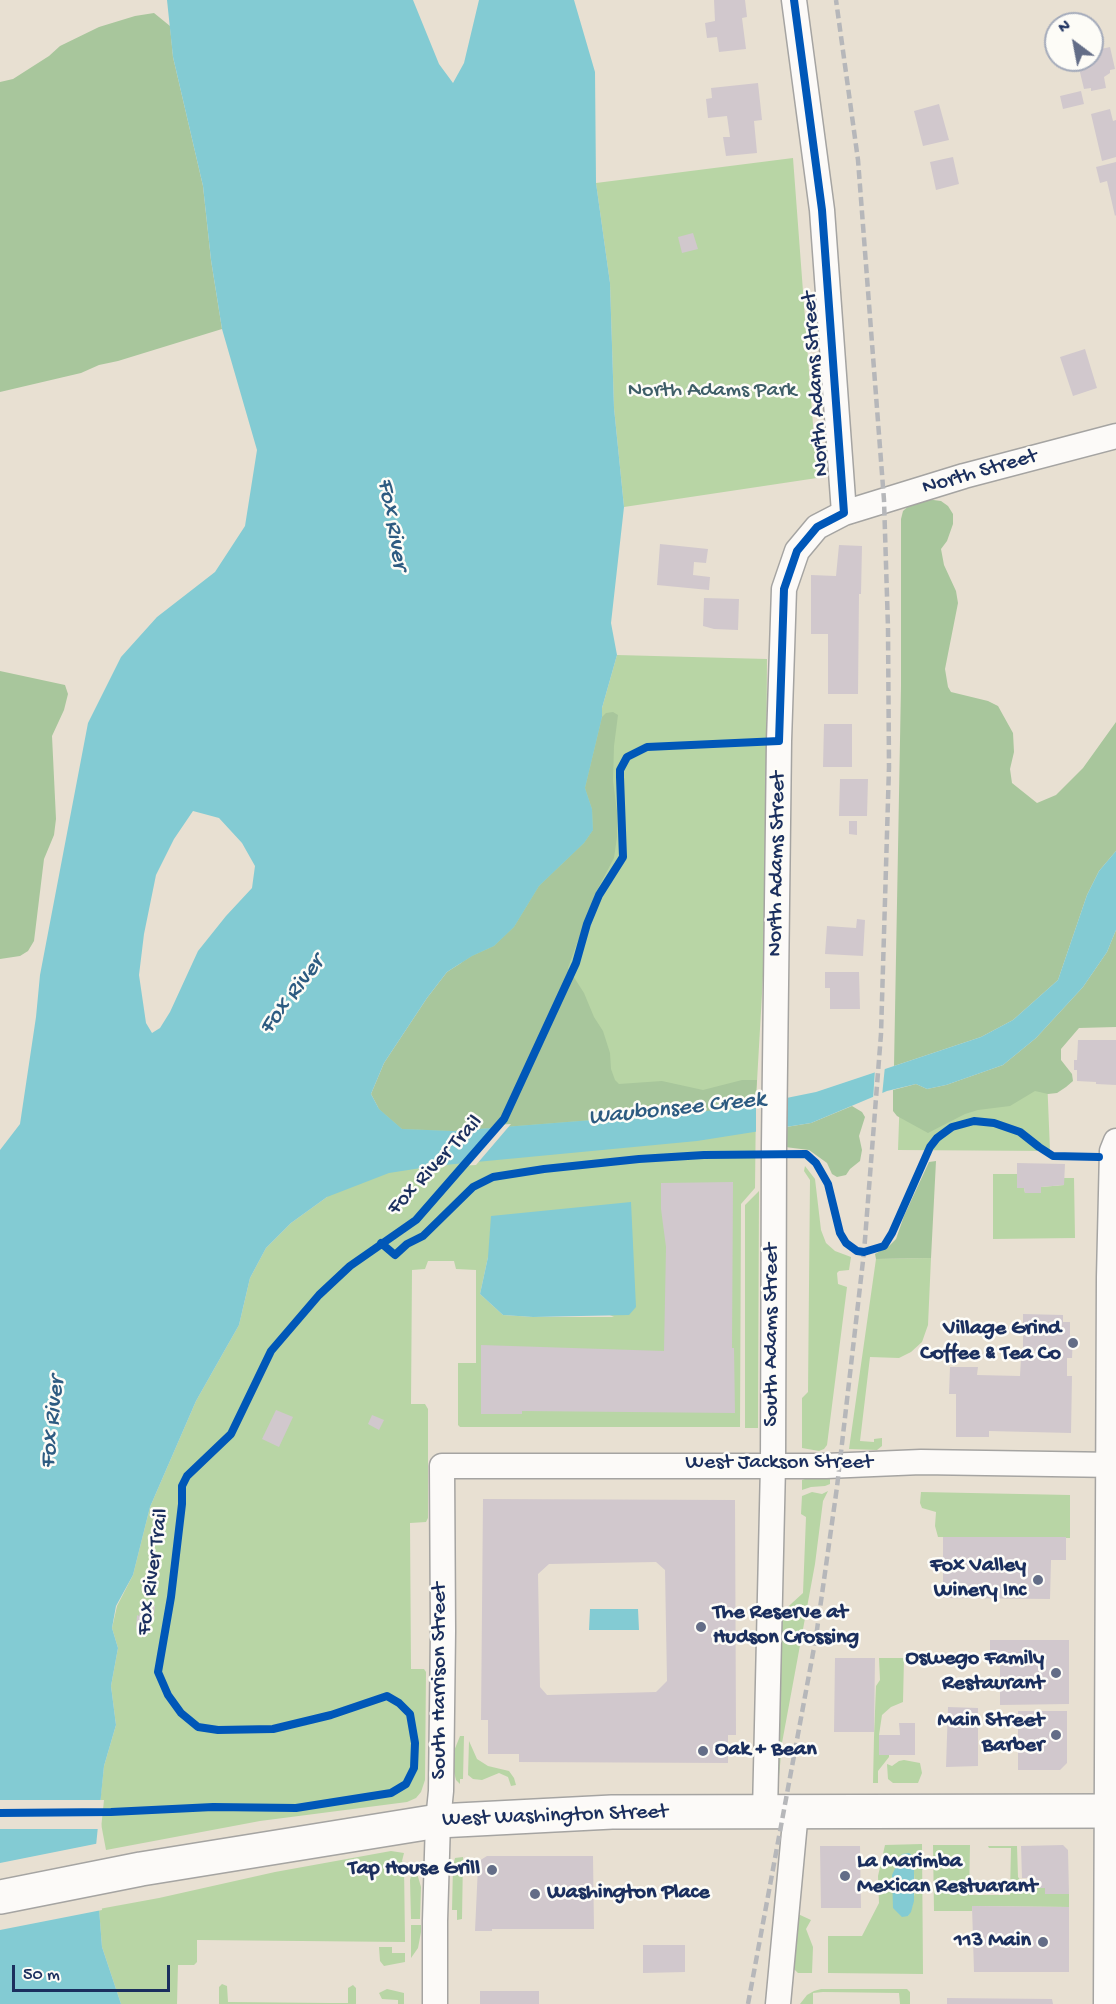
<!DOCTYPE html>
<html>
<head>
<meta charset="utf-8">
<style>
  body { margin:0 }
  #map { position:relative; width:1116px; height:2004px; overflow:hidden; background:#e8e0d2; font-family:"Gochi Hand",sans-serif }
  canvas { display:block }
  .north { position:absolute; left:1044px; top:12px; width:60px; height:60px; box-sizing:border-box; background:#fdfcf7; border:2px solid #a3aaba; border-radius:50%; rotate:328deg; font-size:16px; font-weight:700; line-height:24px; text-align:center; color:#1b2f5e }
  .north::after { content:''; display:block; margin:auto; width:21px; height:27px; background:#636d87; clip-path:polygon(50% 0,100% 100%,50% 72%,0 100%) }
  .scale { position:absolute; left:12px; top:1965px; width:158px; height:27px; box-sizing:border-box; border:3px solid #1b2f5e; border-top:0; padding-left:8px; font-size:18px; line-height:21px; white-space:nowrap; color:#1b2f5e; -webkit-text-stroke:4px #fdfcf7; paint-order:stroke }
</style>
</head>
<body>
<div id="map">
<canvas width="1116" height="2004"></canvas>
<div class="north">N</div>
<div class="scale">50 m</div>
</div>
<script>
const context = document.querySelector('canvas').getContext('2d');
context.lineJoin = 'round';
function fill(path, color) { context.fillStyle = color; context.fill(path, 'evenodd'); }
const shape = rows => new Path2D(rows.map(r => 'M' + r).join(''));
function strokePath(path, color, width, dash) { context.strokeStyle = color; context.lineWidth = width; context.lineCap = dash ? 'butt' : 'round'; context.setLineDash(dash || []); context.stroke(path); }
function write(font, color, halo, rows, align = 'center') {
  context.font = font + ' "Gochi Hand",sans-serif'; context.lineWidth = 5; context.setLineDash([]); context.textBaseline = 'middle'; context.strokeStyle = halo; context.fillStyle = color; for (const [text, x, y, turn = 0] of rows) {
    context.save(); context.translate(x, y); context.rotate((+turn || 0) * Math.PI / 180); context.textAlign = isNaN(turn) ? turn : align; if (halo) context.strokeText(text, 0, 0); context.fillText(text, 0, 0); context.restore();
  }
}
fill(shape([
  [793,158,817,478,624,507,614,408,610,283,596,183],
  [617,655,767,659,765,941,756,1099,755,1188,741,1204,740,1427,460,1427,458,1425,458,1363,476,1363,476,1270,456,1269,454,1261,428,1261,425,1269,412,1270,411,1404,425,1404,428,1409,428,1518,426,1522,410,1523,411,1669,424,1669,426,1672,425,1780,421,1792,416,1798,407,1802,260,1821,106,1850,99,1813,104,1766,116,1725,111,1686,118,1648,112,1628,117,1606,133,1575,150,1507,196,1401,239,1325,250,1278,266,1248,291,1223,327,1197,602,717,602,708],
  [488,1257,614,1317,533,1317,503,1315,480,1294],
  [1047,1077,1050,1151,898,1150,900,1093],
  [805,1166,815,1179,821,1230,826,1243,835,1251,851,1257,849,1270,839,1271,837,1273,838,1284,847,1287,827,1445,824,1449,819,1451,802,1448,802,1398,808,1392,810,1180,804,1171],
  [993,1174,1017,1174,1018,1188,1024,1188,1025,1193,1040,1193,1041,1187,1064,1185,1064,1178,1074,1178,1075,1238,993,1239],
  [759,1191,758,1428,745,1428,745,1205],
  [931,1258,928,1325,922,1342,911,1352,899,1358,870,1357,860,1441,874,1442,874,1439,882,1438,882,1446,877,1450,849,1449,876,1259],
  [830,1478,830,1484,825,1486,811,1487,802,1490,802,1480,805,1479],
  [828,1491,823,1501,815,1564,782,1743,779,1777,776,1766,779,1615,803,1593,806,1517,801,1514,802,1496,812,1492,822,1494],
  [921,1492,1070,1495,1070,1538,938,1537,935,1526,936,1512,922,1508,920,1503],
  [879,1658,904,1658,903,1702,891,1707,882,1715,879,1735,879,1754,889,1755,889,1757,878,1771,878,1783,873,1783,874,1737,876,1686,880,1680],
  [460,1736,464,1736,463,1779,460,1779,460,1784,456,1780,454,1772,452,1756],
  [469,1741,477,1759,488,1766,509,1771,514,1778,516,1785,511,1786,508,1777,499,1773,482,1780,473,1779,468,1775],
  [904,1760,920,1763,922,1773,918,1783,893,1783,888,1779,887,1764,892,1766,899,1761],
  [922,1844,923,1974,828,1973,828,1936,862,1936,879,1903,878,1876,885,1845],
  [913,1856,915,1891,912,1907,908,1916],
  [933,1845,970,1845,969,1895,1010,1895,1011,1848,989,1848,988,1846,1017,1846,1018,1877,1021,1881,1035,1881,1045,1888,1046,1894,1069,1894,1069,1907,972,1906,972,1911,934,1911],
  [391,1851,404,1853,402,1861,404,1865,405,1942,197,1940,197,1962,194,1965,178,1965,177,2004,121,2004,102,1947,99,1909,159,1898,275,1872],
  [463,1857,462,1919,457,1920,457,1910,452,1910,453,1866,455,1858],
  [414,1863,421,1887,420,1919,411,1919,410,1880],
  [798,1914,811,1920,806,1929,813,1947,812,1973,798,1973,793,1968],
  [411,1925,421,1925,421,1932,418,1948,411,1958],
  [379,1947,392,1947,392,1953,405,1953,405,1962,384,1966,380,1961],
  [222,1984,227,1986,228,2002,331,2003,348,2003,348,1988,353,1985,356,1988,356,2004,219,2004,219,1987],
  [387,1989,404,1993,404,2004,398,2004,398,2000,382,1999,379,1993],
  [821,1989,907,1989,910,1992,910,2004,900,2004,899,1993,823,1992,813,1993,813,2004,800,2004,807,1995,814,1991]
]), '#b8d5a5');
fill(shape([
  [154,13,170,26,173,57,203,186,211,260,222,329,118,361,99,365,81,373,0,392,0,82,13,79,49,56,60,46,99,27,135,16],
  [926,499,941,501,948,506,953,514,953,524,947,541,941,549,944,565,956,591,958,603,945,669,948,687,951,692,988,701,998,706,1013,733,1014,752,1010,769,1012,783,1037,803,1056,795,1083,768,1116,722,1116,851,1099,871,1087,895,1058,980,1013,1020,981,1037,894,1066,901,686,901,519,903,511,912,503],
  [0,671,65,685,68,694,64,710,52,736,56,819,54,835,44,859,34,941,28,951,20,956,0,959],
  [613,712,618,715,614,746,613,781,617,811,617,837,614,858,595,894,568,968,584,993,594,1017,603,1031,610,1053,611,1069,615,1080,619,1084,662,1081,703,1090,742,1080,757,1080,755,1105,732,1109,453,1131,402,1129,379,1109,371,1094,384,1063,427,998,447,972,472,956,494,946,514,927,539,886,584,843,593,830,592,809,585,788,602,717,606,713],
  [1116,930,1116,1027,1079,1028,1061,1049,1061,1060,1072,1074,1073,1081,1066,1087,1057,1093,1048,1094,1035,1091,1010,1106,978,1110,965,1114,928,1133,897,1116,893,1111,893,1090,916,1084,927,1089,946,1085,1003,1065,1036,1038,1083,987,1107,952],
  [852,1106,862,1112,865,1117,859,1136,862,1150,860,1161,850,1169,846,1175,837,1177,832,1174,827,1163,809,1150,785,1147,786,1127,811,1123],
  [936,1161,931,1258,876,1259,875,1254,889,1246,896,1239,904,1216,929,1162]
]), '#a8c69c');
fill(shape([
  [167,0,413,0,439,64,453,83,464,63,479,0,574,0,595,72,596,183,610,283,614,408,624,507,611,623,617,655,602,708,602,717,585,788,592,809,593,830,584,843,539,886,514,927,494,946,472,956,447,972,427,998,384,1063,371,1094,379,1109,402,1129,453,1131,732,1109,816,1092,981,1037,1013,1020,1058,980,1087,895,1099,871,1116,851,1116,930,1107,952,1083,987,1036,1038,1003,1065,946,1085,927,1089,916,1084,887,1091,811,1123,697,1141,434,1166,389,1173,327,1197,291,1223,266,1248,250,1278,239,1325,196,1401,150,1507,133,1575,116,1606,112,1628,118,1648,111,1686,116,1725,104,1766,95,1856,102,1947,121,2004,0,2004,0,1150,20,1124,36,1017,40,975,88,723,121,657,157,617,215,572,245,526,257,450,222,329,211,260,203,186,173,57],
  [193,811,219,818,242,843,255,866,252,888,226,916,198,951,170,1012,160,1028,152,1033,146,1023,139,975,144,934,156,875,174,839],
  [631,1202,636,1307,629,1315,533,1317,503,1315,480,1294,488,1257,491,1216],
  [590,1609,638,1609,639,1630,589,1630],
  [909,1853,913,1856,914,1863,914,1901,911,1912,908,1916,902,1917,893,1908,892,1875,902,1854]
]), '#83cbd3');
fill(shape([
  [885,1066,882,1096,873,1100,875,1069],
  [788,1095,786,1130,756,1135,756,1101],
  [511,1124,476,1165,459,1166,494,1125],
  [0,1800,104,1800,101,1829,0,1829],
  [100,1843,98,1856,102,1910,0,1930,0,1863]
]), '#e8e0d2');
fill(shape([
  [714,0,745,0,747,17,742,18,746,49,719,52,717,37,707,38,705,23,715,21],
  [1110,47,1115,69,1110,70,1110,73,1104,77,1106,88,1091,91,1091,88,1084,89,1077,60,1092,60,1092,51],
  [758,83,762,120,754,121,757,153,726,156,723,137,730,137,727,116,708,118,706,99,712,98,711,88],
  [1081,91,1084,104,1063,109,1060,96],
  [939,104,949,140,923,146,914,111],
  [1110,109,1113,121,1116,120,1116,157,1102,161,1091,114],
  [953,157,959,184,936,190,930,162],
  [1116,162,1116,215,1115,216,1107,181,1100,183,1096,167],
  [693,233,698,249,682,253,678,237],
  [1085,349,1097,388,1073,396,1060,357],
  [660,544,708,549,706,563,694,562,693,575,710,577,709,590,657,585],
  [839,545,862,546,861,594,859,594,858,694,828,694,828,634,811,634,811,575,836,576],
  [704,598,739,599,738,630,714,629,703,626],
  [824,724,852,724,852,767,823,767],
  [840,779,868,779,867,816,839,816],
  [849,821,857,821,857,835,849,834],
  [857,919,865,920,863,956,825,954,827,926,856,928],
  [825,972,859,972,860,1009,830,1009,830,988,825,988],
  [1078,1040,1116,1040,1116,1085,1096,1084,1096,1082,1077,1081,1077,1070,1074,1070,1074,1060,1077,1060],
  [1017,1163,1065,1164,1064,1185,1041,1187,1041,1193,1025,1193,1024,1188,1017,1188],
  [733,1182,732,1348,734,1348,735,1413,522,1411,522,1414,481,1414,481,1345,664,1351,666,1247,661,1209,661,1183],
  [1023,1314,1063,1315,1063,1322,1070,1322,1070,1336,1073,1336,1072,1358,1067,1358,1067,1376,1072,1376,1071,1433,989,1431,989,1437,956,1437,956,1394,949,1394,950,1367,978,1367,977,1375,1020,1376,1021,1358,1035,1358,1035,1351,1023,1352],
  [276,1410,293,1417,279,1447,262,1439],
  [372,1415,384,1420,379,1430,368,1424],
  [483,1499,735,1500,736,1735,728,1735,728,1763,519,1762,519,1754,488,1754,488,1720,481,1720],
  [656,1562,665,1570,667,1681,656,1692,547,1695,540,1687,538,1574,549,1564],
  [943,1537,1066,1537,1066,1560,1051,1560,1050,1599,943,1598],
  [145,1605,155,1606,153,1623,151,1623,150,1630,136,1629,137,1615,139,1616,141,1606],
  [990,1640,1069,1640,1069,1704,1000,1705,1000,1661,990,1661],
  [835,1658,875,1658,874,1732,834,1732],
  [948,1707,978,1708,978,1766,946,1767],
  [1018,1711,1067,1711,1067,1763,1060,1770,1018,1770],
  [899,1723,915,1723,915,1755,879,1755,879,1735,900,1735],
  [1063,1845,1068,1850,1069,1894,1045,1894,1045,1888,1035,1888,1034,1878,1022,1878,1021,1846],
  [820,1846,860,1846,861,1908,821,1908],
  [487,1856,593,1856,594,1929,492,1929,492,1931,475,1931,478,1866,479,1861],
  [972,1906,1069,1907,1069,1972,974,1972],
  [643,1945,685,1945,685,1972,643,1973],
  [480,1991,539,1991,539,2004,480,2004],
  [947,1998,1052,1999,1053,2004,947,2004]
]), '#d1c8cd');
const street = shape([
  [794,0,822,210,844,513],
  [765,1812,773,1465,774,1146,779,741,784,589,797,551,817,527,844,513,964,476,1116,436],
  [435,2004,435,1921,438,1821,441,1791,443,1631,442,1466,826,1466,921,1462,1116,1465],
  [778,2004,796,1811],
  [1106,2004,1109,1277,1112,1151,1116,1141]
]);
const secondary = shape([
  [0,1897,141,1869,438,1821,612,1812,1116,1811]
]);
strokePath(street, '#a5a4a2', 27);
strokePath(secondary, '#a5a4a2', 36);
strokePath(street, '#fcfaf8', 24);
strokePath(secondary, '#fcfaf8', 33);
strokePath(shape([
  [748,2004,816,1637,837,1487,864,1252,881,1034,889,767,888,628,884,500,858,160,836,0]
]), '#b6b7ba', 4.5, [9, 4.5]);
strokePath(shape([
  [381,1243,395,1255,407,1244,423,1236,473,1187,493,1177,544,1169,639,1159,704,1155,806,1154,816,1163,828,1184,840,1233,846,1243,857,1251,864,1252,884,1246,892,1233,930,1147,937,1138,952,1127,974,1121,994,1123,1020,1132,1039,1147,1053,1156,1099,1157],
  [0,1813,111,1812,213,1807,296,1808,391,1793,406,1784,414,1768,415,1743,410,1714,399,1703,387,1696,331,1715,273,1729,218,1730,198,1727,181,1713,168,1695,158,1672,171,1597,182,1504,182,1486,187,1476,231,1434,271,1351,319,1295,350,1266,416,1220,504,1119,576,963,587,924,599,895,623,857,620,777,620,770,627,757,647,747,779,741,784,589,797,551,817,527,844,513,822,210,794,0]
]), '#0057b8', 8);
for (const [x, y, r, color] of [
  [1073,1343,6,"#636d87"],
  [1038,1580,6,"#636d87"],
  [701,1627,6,"#636d87"],
  [1056,1673,6,"#636d87"],
  [1056,1735,6,"#636d87"],
  [703,1751,6,"#636d87"],
  [492,1870,6,"#636d87"],
  [845,1876,6,"#636d87"],
  [535,1894,6,"#636d87"],
  [1043,1942,6,"#636d87"]
]) { const dot = new Path2D(); dot.arc(x, y, r, 0, 2 * Math.PI); context.fillStyle = color; context.fill(dot); strokePath(dot, '#fdfcf7', 2); }
write('22px', '#1b2f5e', '#fdfcf7', [
  ["North Adams Street",817,384,-94],
  ["North Street",980,473,-16],
  ["North Adams Street",778,864,-89],
  ["Fox River Trail",436,1166,-47],
  ["South Adams Street",773,1335,-90],
  ["West Jackson Street",779,1464],
  ["Fox River Trail",154,1572,-82],
  ["South Harrison Street",441,1681,-90],
  ["West Washington Street",555,1817,-2]
]);
write('22px', '#3e5e68', '#fdfcf7', [
  ["North Adams Park",712,392]
]);
write('bold 22px', '#1b2f5e', '#fdfcf7', [
  ["Village Grind",1061,1330],
  ["Coffee & Tea Co",1061,1355],
  ["Fox Valley",1026,1567],
  ["Winery Inc",1026,1592],
  ["The Reserve at",713,1614,"left"],
  ["Hudson Crossing",713,1639,"left"],
  ["Oswego Family",1044,1660],
  ["Restaurant",1044,1685],
  ["Main Street",1044,1722],
  ["Barber",1044,1747],
  ["Oak + Bean",715,1751,"left"],
  ["La Marimba",857,1863,"left"],
  ["Mexican Restuarant",857,1888,"left"],
  ["Tap House Grill",480,1870],
  ["Washington Place",547,1894,"left"],
  ["113 Main",1031,1942]
], 'right');
write('italic 24px', '#2d5b81', '#fdfcf7', [
  ["Fox River",391,524,80],
  ["Fox River",293,996,-53],
  ["Waubonsee Creek",677,1110,-6],
  ["Fox River",54,1423,-84]
]);
</script>
</body>
</html>
